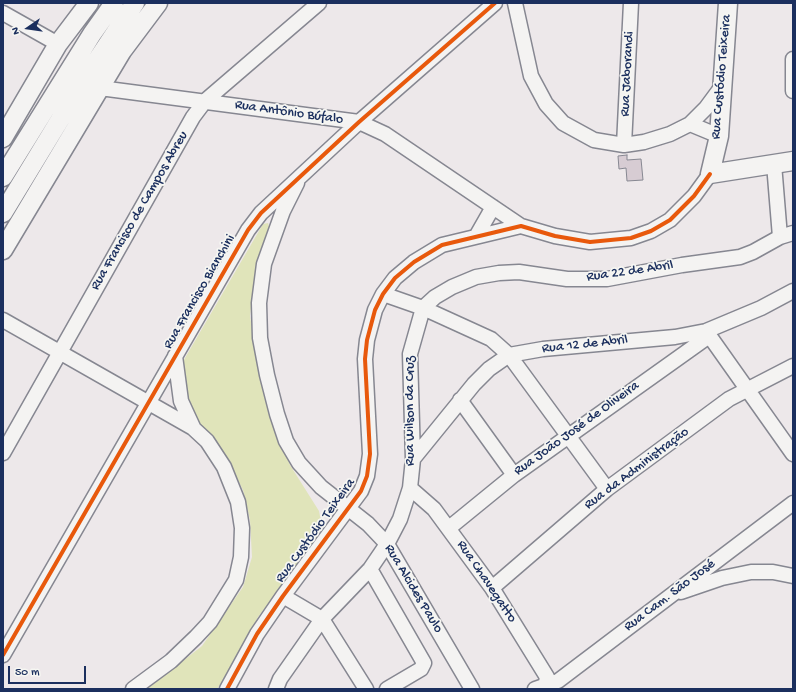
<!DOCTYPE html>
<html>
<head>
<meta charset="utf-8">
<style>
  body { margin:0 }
  #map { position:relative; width:796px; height:692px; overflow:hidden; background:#ede8ea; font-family:"Gochi Hand",sans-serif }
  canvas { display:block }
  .frame { position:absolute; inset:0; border:4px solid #1b2f5e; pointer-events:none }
  .north { position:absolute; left:8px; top:8px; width:40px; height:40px; -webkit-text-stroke:3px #f6f6f2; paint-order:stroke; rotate:257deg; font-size:11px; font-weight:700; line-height:16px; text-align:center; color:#1b2f5e }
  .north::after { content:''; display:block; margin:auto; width:14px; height:18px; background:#1b2f5e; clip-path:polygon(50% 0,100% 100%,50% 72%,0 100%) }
  .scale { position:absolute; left:8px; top:666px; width:78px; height:18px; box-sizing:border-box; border:2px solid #1b2f5e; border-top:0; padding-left:5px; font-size:12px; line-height:14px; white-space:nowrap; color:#1b2f5e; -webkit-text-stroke:3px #f6f6f2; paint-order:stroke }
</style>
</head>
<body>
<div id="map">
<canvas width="796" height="692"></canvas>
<div class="frame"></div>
<div class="north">N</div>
<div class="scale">50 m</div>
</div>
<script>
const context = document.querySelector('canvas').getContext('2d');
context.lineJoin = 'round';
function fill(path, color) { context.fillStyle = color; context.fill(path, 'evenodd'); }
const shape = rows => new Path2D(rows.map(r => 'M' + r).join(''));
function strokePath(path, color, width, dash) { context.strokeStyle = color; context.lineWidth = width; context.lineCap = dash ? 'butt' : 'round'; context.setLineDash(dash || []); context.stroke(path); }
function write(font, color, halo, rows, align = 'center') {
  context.font = font + ' "Gochi Hand",sans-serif'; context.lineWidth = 3.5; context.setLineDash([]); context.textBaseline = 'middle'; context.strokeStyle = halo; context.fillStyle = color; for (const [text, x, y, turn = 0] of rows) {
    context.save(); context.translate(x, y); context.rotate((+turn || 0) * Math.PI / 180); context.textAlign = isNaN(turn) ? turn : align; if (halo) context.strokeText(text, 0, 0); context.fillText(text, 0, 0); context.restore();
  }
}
fill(shape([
  [268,223,270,230,257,261,250,316,260,375,275,430,290,465,319,511,322,527,312,547,258,617,231,669,217,689,147,689,202,646,243,587,252,557,250,520,243,490,229,463,183,410,178,370,263,224]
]), '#e0e4ba');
const building = shape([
  [627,155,627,160,641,159,643,180,627,181,626,168,619,169,618,156,627,155]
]);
fill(building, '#d7ccd3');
strokePath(building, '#868791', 1);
const minor = shape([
  [515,3,531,76,546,104,563,123,594,140,624,145,644,142,670,134,690,124,706,108,723,85],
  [3,13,58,44],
  [793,59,793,91],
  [100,88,359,122,385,134,521,226],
  [690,124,719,136],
  [624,145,631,3],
  [774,164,780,237],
  [297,183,283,211,264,264,259,303,260,338,267,375,277,414,286,441,299,463,321,487,368,524,387,544,472,689],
  [477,235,493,207],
  [383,294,423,308,491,339,509,355,607,489],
  [3,320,193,428,207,441,224,467,238,502,242,528,241,557,236,580,210,622,196,637,171,661,133,689],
  [706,331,793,454],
  [175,356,181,401,193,427],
  [460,400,514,475],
  [3,453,193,117,205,101,319,3],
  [413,459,474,384,489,369,509,355,543,349,675,337,706,331,761,308,793,291],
  [410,488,434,509,492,588,547,677,545,689],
  [449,528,514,475,709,336],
  [370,569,424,663,421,669,387,689],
  [492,588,607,489,729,399,793,366],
  [681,592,722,578,751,572,773,572,793,576],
  [283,596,322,619,366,689],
  [3,655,248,230,261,213,359,122,495,3],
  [227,689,257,634,283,596,361,491,367,476,370,454,365,359,367,340,375,310,383,294,395,278,414,262,442,245,521,226,555,236,590,242,631,238,651,231,670,220,694,196,710,174],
  [276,689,280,679,322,619,370,569,387,544,400,519,410,488,413,459,410,354,423,308,435,297,452,287,476,277,499,273,519,272,567,279,607,279,682,265,740,257,753,252,780,237,793,233],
  [535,689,558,681,793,503]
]);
const major = shape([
  [728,3,719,136,710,174,793,161],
  [3,138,58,44,89,3],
  [3,177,92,34,114,3],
  [3,213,89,72,135,3],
  [3,250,122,51,158,3]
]);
strokePath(minor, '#868791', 17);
strokePath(major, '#868791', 21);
strokePath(minor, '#f4f3f2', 14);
strokePath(major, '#f4f3f2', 18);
strokePath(shape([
  [3,655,248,230,261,213,359,122,495,3],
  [227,689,257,634,283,596,361,491,367,476,370,454,365,359,367,340,375,310,383,294,395,278,414,262,442,245,521,226,555,236,590,242,631,238,651,231,670,220,694,196,710,174]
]), '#e8590c', 4);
write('14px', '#1b2f5e', '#f6f6f2', [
  ["Rua Jaborandi",628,74,-87],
  ["Rua Custódio Teixeira",722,77,-85],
  ["Rua Antônio Búfalo",289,113,8],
  ["Rua Francisco de Campos Abreu",140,211,-60],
  ["Rua 22 de Abril",630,272,-8],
  ["Rua Francisco Bianchini",200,292,-60],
  ["Rua 12 de Abril",585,345,-6],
  ["Rua Wilson da Cruz",411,411,-90],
  ["Rua João José de Oliveira",577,429,-36],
  ["Rua da Administração",637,469,-37],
  ["Rua Custódio Teixeira",316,531,-54],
  ["Rua Chavegatto",486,582,56],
  ["Rua Alcides Paulo",413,589,59],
  ["Rua Cam. São José",670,596,-37]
]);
</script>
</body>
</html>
